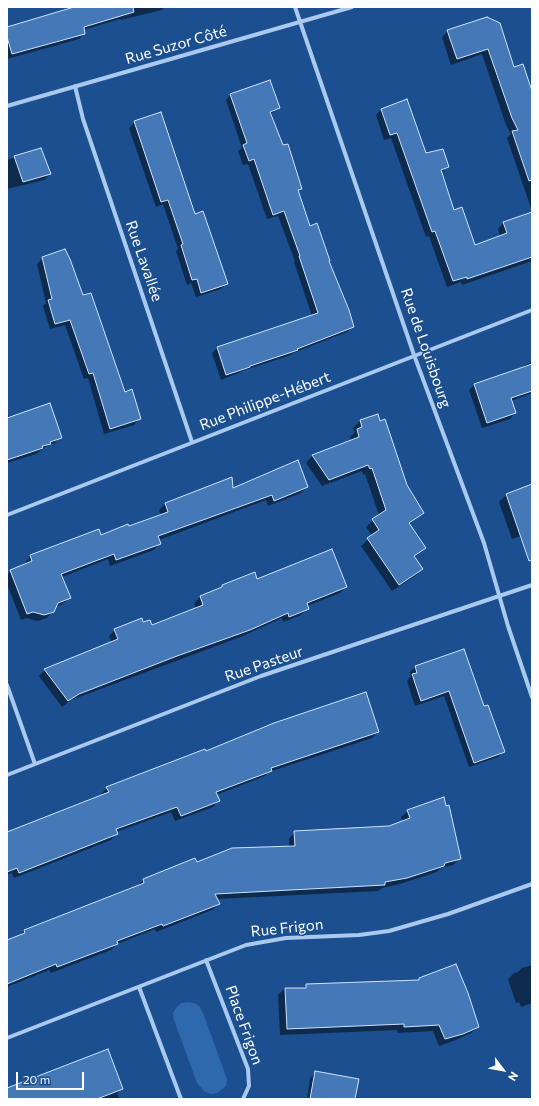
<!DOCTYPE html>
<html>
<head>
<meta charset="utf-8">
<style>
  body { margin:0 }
  #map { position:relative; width:539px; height:1106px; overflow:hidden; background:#1b4f8f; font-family:Commissioner,sans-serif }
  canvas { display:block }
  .frame { position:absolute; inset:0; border:8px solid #fff; pointer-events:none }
  .north { position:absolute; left:483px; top:1050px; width:40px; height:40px; -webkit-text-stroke:3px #1b4f8f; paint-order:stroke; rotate:122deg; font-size:11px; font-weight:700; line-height:16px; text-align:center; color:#fff }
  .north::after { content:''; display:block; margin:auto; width:14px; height:18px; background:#fff; clip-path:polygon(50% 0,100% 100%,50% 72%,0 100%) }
  .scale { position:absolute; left:16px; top:1072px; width:68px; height:18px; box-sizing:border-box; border:2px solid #fff; border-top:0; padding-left:5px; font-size:12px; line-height:14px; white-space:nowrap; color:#fff; -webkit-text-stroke:3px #1b4f8f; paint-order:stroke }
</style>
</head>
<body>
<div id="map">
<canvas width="539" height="1106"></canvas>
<div class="frame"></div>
<div class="north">N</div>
<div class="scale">20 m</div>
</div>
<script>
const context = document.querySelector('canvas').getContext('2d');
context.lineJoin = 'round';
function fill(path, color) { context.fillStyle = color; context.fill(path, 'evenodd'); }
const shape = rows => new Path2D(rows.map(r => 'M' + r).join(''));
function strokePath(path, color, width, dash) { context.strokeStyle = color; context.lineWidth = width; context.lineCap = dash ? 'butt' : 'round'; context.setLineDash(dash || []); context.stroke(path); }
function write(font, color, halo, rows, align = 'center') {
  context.font = font + ' Commissioner,sans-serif'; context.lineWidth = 3; context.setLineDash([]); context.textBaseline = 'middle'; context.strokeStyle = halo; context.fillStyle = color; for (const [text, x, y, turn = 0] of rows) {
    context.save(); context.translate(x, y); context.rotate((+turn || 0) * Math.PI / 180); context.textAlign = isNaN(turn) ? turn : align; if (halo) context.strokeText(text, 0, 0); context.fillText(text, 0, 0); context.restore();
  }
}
fill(shape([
  [187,1002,194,1003,199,1006,203,1013,227,1079,226,1086,217,1093,211,1094,205,1092,197,1083,174,1020,173,1013,177,1007,181,1003]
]), '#2e69ad');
fill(shape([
  [78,7,164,7,162,10,120,20,120,19,83,30,84,34,79,39,7,59,7,28],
  [487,18,513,68,532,94,532,211,507,138,511,134,506,125,482,54,451,65,442,37,448,31],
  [231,94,278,108,271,114,282,147,301,188,297,192,309,227,328,261,353,327,347,332,293,353,291,355,245,370,221,380,212,353,217,348,312,316,294,262,295,261,278,216,267,219,248,164,243,165,238,151,242,148,226,100],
  [382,109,425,155,448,166,441,173,454,211,474,246,500,236,498,229,503,223,532,213,532,261,462,285,461,282,447,287,429,236,426,237,391,138,384,140,376,115],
  [135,122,194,215,227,283,221,289,196,297,191,283,187,285,176,251,178,249,163,204,156,207,129,128],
  [40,149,50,174,44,180,7,189,7,160],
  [43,258,82,297,124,393,139,419,134,425,104,434,88,378,84,379,65,325,50,329,43,306,46,303,37,264],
  [532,362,532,393,511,401,515,413,510,419,482,428,469,390,474,385,518,370,523,366],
  [7,411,9,417,60,437,55,443,47,446,36,454,7,463],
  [377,415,406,486,423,513,409,525,424,548,414,558,422,569,415,576,392,591,361,546,372,536,366,527,379,515,365,474,363,475,362,471,322,486,306,463,312,456,352,441,350,437,355,432,353,428,360,421],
  [231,479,232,490,307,487,301,493,268,506,266,500,159,540,160,543,154,550,110,566,108,559,62,577,70,597,63,604,55,607,53,611,47,618,37,621,26,618,21,620,7,584,7,575,11,571,26,565,25,563,31,556,101,537,161,515,159,510,165,504],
  [506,495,532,498,532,536,527,534,512,539,499,502],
  [257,580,346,587,340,593,307,606,307,609,301,615,283,622,282,618,243,636,71,700,62,707,39,676,45,670,112,643,109,636,115,630,142,623,151,626,196,609,194,603,200,597,218,590,222,586],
  [416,666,483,707,504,751,498,757,469,767,444,696,415,706,407,681,411,676,410,672],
  [378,732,372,738,269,772,265,776,216,795,218,801,213,807,175,821,171,812,116,832,116,834,111,840,14,878,12,873,7,875,7,833,102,796,101,794,107,788,205,752],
  [408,811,460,858,453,865,440,868,437,872,400,884,382,888,378,891,217,899,219,904,212,910,156,932,155,929,117,944,111,950,51,973,49,970,9,986,7,989,7,942,18,937,24,931,137,886,143,880,197,864,289,847,289,839,295,832,389,827,403,822,401,817],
  [532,965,532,1003,521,1007,519,1002,516,1003,508,979,514,973,518,972,522,968],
  [420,979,478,1027,471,1033,456,1040,439,1046,433,1031,398,1033,397,1030,280,1035,278,995,285,988,303,989,307,985,418,981],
  [316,1072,354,1099,307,1099,310,1078],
  [122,1088,117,1094,120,1099,7,1099,7,1089]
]), '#0007');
const building = shape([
  [74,7,133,7,134,12,84,27,85,34,12,54,7,37,7,27,74,7],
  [487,17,500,23,514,67,523,64,532,91,532,180,529,181,512,131,518,130,512,118,488,49,457,59,447,30,487,17],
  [270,80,280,108,270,112,283,145,288,144,302,189,298,190,310,226,317,223,330,261,329,261,349,310,354,327,297,349,298,350,250,366,250,367,226,375,217,347,318,313,299,256,300,256,284,211,273,215,254,159,249,161,243,145,247,143,230,94,270,80],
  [407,99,426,153,443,149,449,167,441,170,454,210,462,207,475,245,507,233,503,222,532,212,532,257,467,279,467,277,453,281,435,231,432,232,397,133,390,135,381,109,407,99],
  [161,112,195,214,203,211,228,284,201,293,197,279,192,280,181,245,183,244,168,200,161,202,134,121,161,112],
  [41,148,51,174,23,182,14,156,41,148],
  [65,249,70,259,83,295,91,293,125,392,132,389,141,419,110,429,93,373,89,374,70,320,55,324,48,300,52,299,42,257,65,249],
  [532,364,532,391,511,398,516,413,487,423,474,384,532,364],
  [50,403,62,438,50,442,51,444,42,446,43,448,7,460,7,418,50,403],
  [378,414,380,421,385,419,407,485,424,513,409,523,426,548,414,556,423,569,399,585,367,538,379,530,372,519,386,510,372,468,370,469,368,465,329,480,312,455,359,437,357,429,362,427,360,420,378,414],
  [298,460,308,487,274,501,272,495,200,521,158,536,161,544,116,560,114,554,61,574,71,598,58,603,54,612,44,615,33,612,27,614,10,570,32,561,30,555,99,529,101,535,128,524,129,526,168,512,165,503,232,477,233,488,298,460],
  [532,484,532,560,529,561,506,494,532,484],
  [332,549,347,587,307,603,309,609,289,617,288,613,250,630,177,656,79,694,68,701,44,669,118,639,114,629,142,618,143,622,150,620,152,625,203,605,200,596,222,587,222,585,255,572,257,579,332,549],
  [464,649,484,706,488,705,505,752,474,763,449,691,421,701,412,674,417,673,415,666,464,649],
  [366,692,379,732,271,768,272,771,216,792,220,801,181,816,177,807,116,829,118,834,19,873,17,868,7,872,7,832,109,792,106,787,205,749,206,751,274,723,366,692],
  [444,797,446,806,449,805,461,859,445,863,444,866,407,878,385,882,385,885,215,894,220,904,163,926,162,924,117,941,118,944,57,967,56,964,7,984,7,940,25,933,24,930,144,883,143,879,195,858,197,862,232,848,295,846,294,831,389,826,410,818,407,810,444,797],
  [456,964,468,993,479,1027,463,1034,445,1039,439,1025,404,1027,404,1024,287,1029,285,988,306,988,306,984,419,980,419,978,456,964],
  [108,1049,123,1089,97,1099,7,1099,7,1088,108,1049],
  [315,1071,359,1079,355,1099,310,1099,315,1071]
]);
fill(building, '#4478b7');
strokePath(building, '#cfe3fa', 1);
strokePath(shape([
  [295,7,414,355,484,543,508,626,532,697],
  [75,86,83,119,192,442],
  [7,106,352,7],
  [7,515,532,310],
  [7,685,35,764],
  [7,775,261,676,532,585],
  [206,960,248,1069,249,1086,243,1099],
  [139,987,181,1099],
  [7,1038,246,945,286,938,359,935,389,931,448,914,532,884]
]), '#a9c9ee', 4);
write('15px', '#fff', '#1b4f8f', [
  ["Rue Suzor Côté",176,45,-16],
  ["Rue Lavallée",144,261,71],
  ["Rue de Louisbourg",426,348,71],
  ["Rue Philippe-Hébert",265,401,-21],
  ["Rue Pasteur",264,664,-19],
  ["Rue Frigon",287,928,-6],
  ["Place Frigon",244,1025,70]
]);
</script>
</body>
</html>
